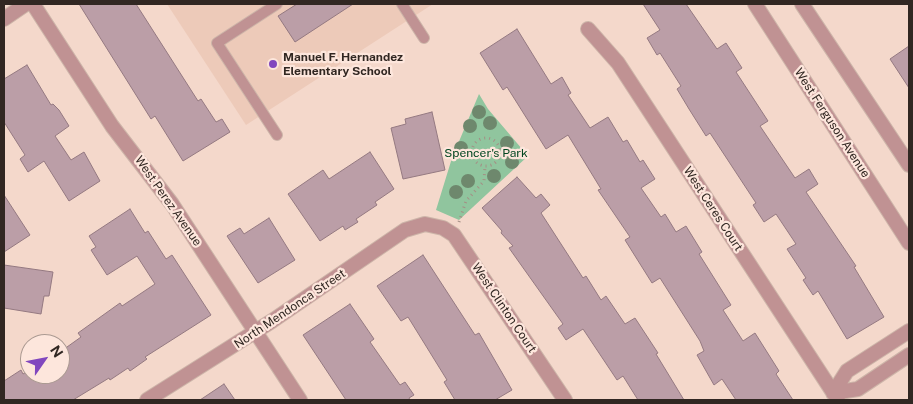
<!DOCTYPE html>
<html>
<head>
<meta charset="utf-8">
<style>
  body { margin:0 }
  #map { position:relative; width:913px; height:404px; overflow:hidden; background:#f4d8cb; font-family:"Public Sans",sans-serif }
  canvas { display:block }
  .frame { position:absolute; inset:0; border:5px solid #312722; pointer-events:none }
  .north { position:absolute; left:20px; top:334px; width:50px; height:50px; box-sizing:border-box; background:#fde6dc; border:1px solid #ab9a92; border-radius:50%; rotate:57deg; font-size:14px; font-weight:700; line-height:20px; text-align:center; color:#312722 }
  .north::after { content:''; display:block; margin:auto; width:18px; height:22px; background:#8147be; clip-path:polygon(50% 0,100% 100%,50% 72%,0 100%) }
</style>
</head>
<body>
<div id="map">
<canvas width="913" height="404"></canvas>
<div class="frame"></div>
<div class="north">N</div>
</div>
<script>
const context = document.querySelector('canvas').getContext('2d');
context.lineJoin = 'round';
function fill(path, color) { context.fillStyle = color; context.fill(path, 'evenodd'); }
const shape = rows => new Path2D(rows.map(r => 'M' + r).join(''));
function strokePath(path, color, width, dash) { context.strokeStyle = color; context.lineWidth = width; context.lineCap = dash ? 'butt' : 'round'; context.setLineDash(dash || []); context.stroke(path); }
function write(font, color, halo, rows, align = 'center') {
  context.font = font + ' "Public Sans",sans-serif'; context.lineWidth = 4.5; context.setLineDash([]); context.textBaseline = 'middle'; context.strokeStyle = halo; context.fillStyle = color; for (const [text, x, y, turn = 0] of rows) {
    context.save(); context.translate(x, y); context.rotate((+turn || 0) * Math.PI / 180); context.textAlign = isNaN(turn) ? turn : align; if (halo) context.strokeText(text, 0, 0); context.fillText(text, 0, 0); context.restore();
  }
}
fill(shape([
  [167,4,433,4,246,125]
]), '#edcab9');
fill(shape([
  [479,94,488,109,528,156,459,220,436,210,452,158]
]), '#90c59e');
const building = shape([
  [79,4,136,4,198,101,201,99,216,122,222,119,230,132,183,161,155,116,151,119,79,4],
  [297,4,353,4,295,42,278,16,297,4],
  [643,4,686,4,717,49,726,43,742,68,736,72,768,121,760,126,795,178,809,169,818,184,806,192,856,266,854,267,884,317,847,339,818,291,813,295,803,280,806,278,787,249,796,244,776,214,764,222,753,205,756,203,710,133,706,136,689,109,677,89,681,86,660,53,657,55,647,38,660,30,643,4],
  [517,29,551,84,562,77,571,93,568,95,590,128,608,117,623,142,627,140,640,162,643,160,655,179,641,188,661,217,665,214,676,232,686,226,702,252,699,254,731,305,723,310,743,341,755,333,779,371,776,374,793,400,736,400,722,379,714,385,697,355,704,351,700,341,660,278,652,283,625,240,630,237,598,190,601,189,568,135,546,149,507,87,503,90,480,53,517,29],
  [909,46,909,88,890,59,909,46],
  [27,65,51,105,53,104,59,110,69,126,55,136,71,160,84,152,100,181,69,201,44,161,28,172,20,159,25,155,4,122,4,79,27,65],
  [432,112,445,170,403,179,391,128,406,124,405,119,432,112],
  [370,152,394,189,375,202,377,205,356,219,358,222,345,230,343,226,320,241,288,194,323,170,329,179,370,152],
  [517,177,536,198,541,194,550,205,541,213,583,278,586,276,601,300,606,296,625,324,635,318,658,353,656,354,684,400,638,400,623,376,617,380,583,329,566,340,558,328,563,324,509,248,513,246,501,233,502,231,482,208,517,177],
  [4,195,30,235,4,252,4,195],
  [130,209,145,233,148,231,166,259,172,255,211,315,145,357,147,359,130,371,128,368,110,380,109,378,73,400,4,400,4,381,21,370,23,374,30,370,30,374,60,374,60,352,81,337,78,333,120,303,122,306,155,284,137,256,107,275,91,250,96,247,89,236,130,209],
  [269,218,295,260,258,283,227,236,240,228,244,234,269,218],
  [423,255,475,335,479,333,512,390,495,400,455,400,444,382,447,380,408,317,401,321,377,286,423,255],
  [4,265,53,272,49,296,44,296,41,314,4,308,4,265],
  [350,304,374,339,370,342,400,385,405,382,414,395,409,398,410,400,346,400,303,335,350,304],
  [224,384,235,400,200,400,224,384]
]);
fill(building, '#bb9ea7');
strokePath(building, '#947981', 1);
const service = shape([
  [402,4,424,38],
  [277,135,217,43,277,4]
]);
const minor = shape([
  [33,4,112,126,172,204,300,400],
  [4,19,26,4],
  [588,29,618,63,838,400],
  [833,393,847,371,909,331],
  [833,393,858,389,909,355],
  [147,400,272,321,405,230,425,224,443,228,454,235,565,400]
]);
const tertiary = shape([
  [755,4,909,243],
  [802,4,909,165]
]);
strokePath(service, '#cdb5a9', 12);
strokePath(minor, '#cdb5a9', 16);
strokePath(tertiary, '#cdb5a9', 16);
strokePath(shape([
  '472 152a14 14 0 1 1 28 0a14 14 0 1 1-28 0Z',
  [459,222,466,201,484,181,485,166]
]), '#a48f85', 3, [1, 4]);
strokePath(service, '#c09293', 10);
strokePath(minor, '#c09293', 14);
strokePath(tertiary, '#c09293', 14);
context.fillStyle = '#6e886d';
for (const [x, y] of [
  [479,112],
  [490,123],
  [470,126],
  [507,143],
  [461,148],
  [512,162],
  [494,176],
  [468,181],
  [456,192]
]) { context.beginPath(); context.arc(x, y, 7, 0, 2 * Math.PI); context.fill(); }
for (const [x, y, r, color] of [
  [273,64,5,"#8147be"]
]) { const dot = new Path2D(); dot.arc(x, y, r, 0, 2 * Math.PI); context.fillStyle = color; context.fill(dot); strokePath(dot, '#fde6dc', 2); }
write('bold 12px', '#312722', '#fde6dc', [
  ["Manuel F. Hernandez",283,57],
  ["Elementary School",283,71]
], 'left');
write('12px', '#312722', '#fde6dc', [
  ["West Ferguson Avenue",832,123,57],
  ["West Perez Avenue",168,201,55],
  ["West Ceres Court",713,209,57],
  ["West Clinton Court",504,308,56],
  ["North Mendonca Street",290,309,-34]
]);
write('12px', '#004620', '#fde6dc', [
  ["Spencer's Park",486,153]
]);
</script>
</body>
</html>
